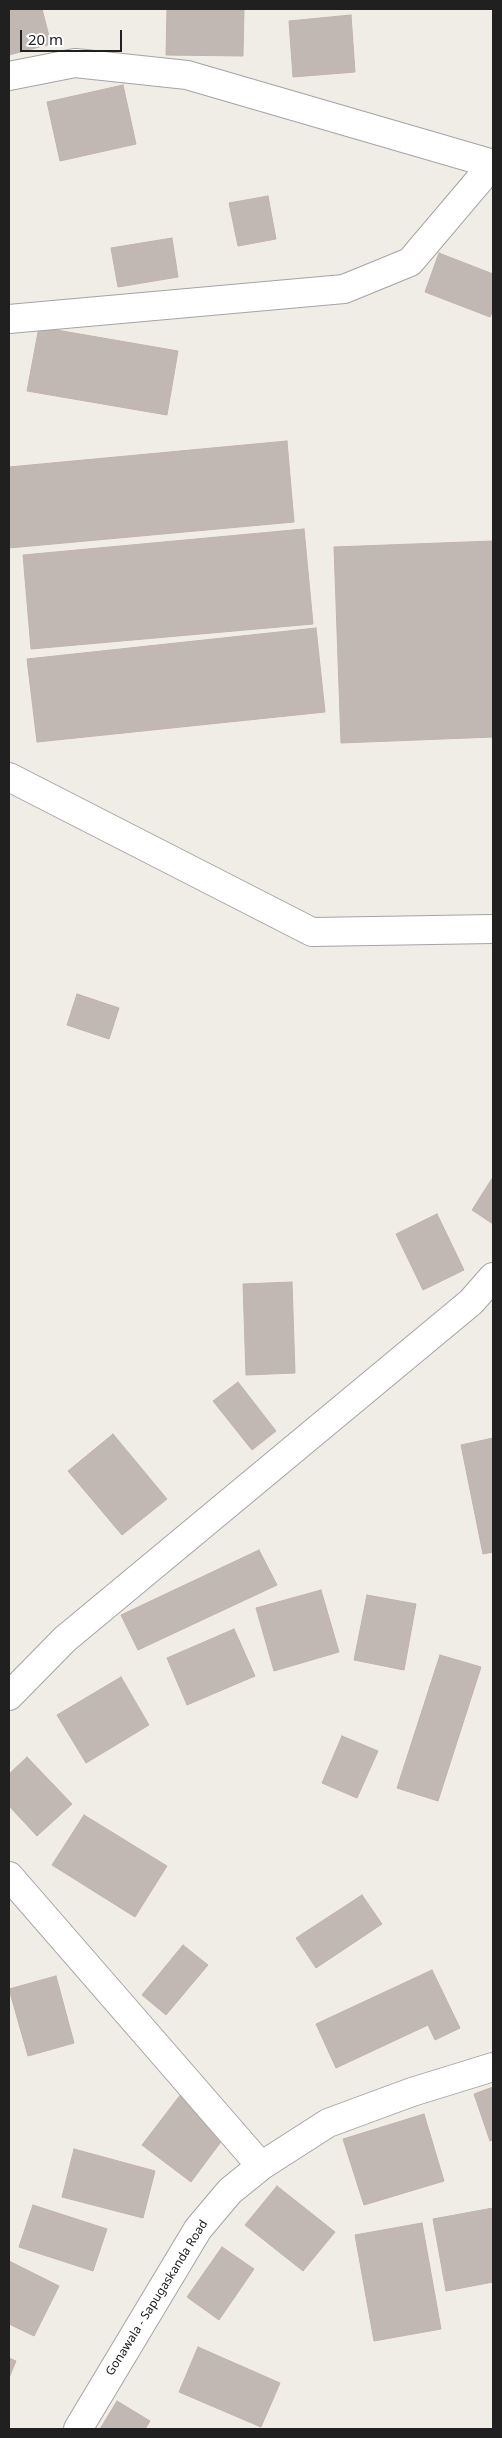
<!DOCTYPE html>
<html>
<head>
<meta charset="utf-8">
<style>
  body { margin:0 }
  #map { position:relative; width:502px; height:2438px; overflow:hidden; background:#f0ede7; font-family:"Noto Sans",sans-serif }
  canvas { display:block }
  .frame { position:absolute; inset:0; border:10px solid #202020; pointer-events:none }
  .scale { position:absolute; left:20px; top:30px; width:102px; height:22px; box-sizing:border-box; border:2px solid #202020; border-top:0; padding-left:6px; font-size:15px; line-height:18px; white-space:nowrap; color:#202020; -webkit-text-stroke:4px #fff; paint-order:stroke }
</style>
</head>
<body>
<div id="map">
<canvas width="502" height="2438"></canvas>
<div class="frame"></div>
<div class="scale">20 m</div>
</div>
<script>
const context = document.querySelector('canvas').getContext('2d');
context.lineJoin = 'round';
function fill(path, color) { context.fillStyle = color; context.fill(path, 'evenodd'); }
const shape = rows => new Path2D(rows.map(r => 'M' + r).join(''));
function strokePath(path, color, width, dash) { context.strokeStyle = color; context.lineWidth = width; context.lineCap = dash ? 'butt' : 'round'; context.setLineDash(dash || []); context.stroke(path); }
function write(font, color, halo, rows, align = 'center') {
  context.font = font + ' "Noto Sans",sans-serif'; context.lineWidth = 4; context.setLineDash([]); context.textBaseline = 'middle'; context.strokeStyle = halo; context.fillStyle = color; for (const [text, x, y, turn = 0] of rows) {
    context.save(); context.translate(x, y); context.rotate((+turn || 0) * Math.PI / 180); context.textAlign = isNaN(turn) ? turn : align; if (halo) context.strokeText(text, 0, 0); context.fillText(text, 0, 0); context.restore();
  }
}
const building = shape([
  [9,9,42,9,51,44,9,55,9,9],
  [167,9,244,9,243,56,166,55,167,9],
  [351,15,355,72,293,77,289,21,351,15],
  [123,85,136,144,60,161,47,102,123,85],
  [268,196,276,239,238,246,229,203,268,196],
  [172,238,178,277,118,287,111,248,172,238],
  [439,253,493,274,493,310,490,317,425,292,439,253],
  [39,327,178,351,167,415,27,391,39,327],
  [287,441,294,522,9,548,9,467,287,441],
  [304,529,313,624,31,649,23,555,304,529],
  [493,541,493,737,341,743,334,547,493,541],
  [316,628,325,712,37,742,27,659,316,628],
  [77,994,119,1008,109,1039,67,1025,77,994],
  [493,1177,493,1224,472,1210,493,1177],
  [437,1214,464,1270,423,1290,396,1234,437,1214],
  [292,1282,295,1373,246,1375,243,1284,292,1282],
  [238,1382,276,1431,252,1450,213,1401,238,1382],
  [113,1434,167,1499,122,1535,68,1471,113,1434],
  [493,1438,493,1552,483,1554,461,1445,493,1438],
  [259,1550,277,1585,138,1650,121,1615,259,1550],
  [321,1590,339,1652,274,1671,256,1608,321,1590],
  [367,1595,416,1604,404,1670,354,1660,367,1595],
  [234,1629,255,1676,187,1705,167,1658,234,1629],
  [440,1655,481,1667,438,1801,397,1788,440,1655],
  [121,1677,149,1725,86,1763,57,1715,121,1677],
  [342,1736,378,1751,357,1798,322,1783,342,1736],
  [27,1757,72,1804,37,1836,9,1806,9,1774,27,1757],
  [84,1815,167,1866,135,1917,52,1865,84,1815],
  [362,1895,382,1924,316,1968,296,1938,362,1895],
  [183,1945,208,1965,166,2015,142,1995,183,1945],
  [432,1970,460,2028,435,2040,428,2025,336,2068,316,2024,432,1970],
  [56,1976,74,2043,28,2056,9,1989,56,1976],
  [493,2087,493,2140,490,2141,474,2094,493,2087],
  [181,2094,229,2131,191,2182,142,2145,181,2094],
  [424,2114,444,2181,364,2205,343,2139,424,2114],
  [74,2149,155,2171,143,2218,62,2197,74,2149],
  [277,2186,335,2232,303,2271,245,2225,277,2186],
  [33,2205,107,2229,93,2271,19,2247,33,2205],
  [493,2208,493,2282,446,2291,433,2219,493,2208],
  [422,2223,441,2329,374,2341,355,2235,422,2223],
  [222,2247,254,2269,219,2320,187,2297,222,2247],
  [9,2261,59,2286,34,2336,9,2324,9,2261],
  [198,2347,280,2383,261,2427,179,2392,198,2347],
  [9,2358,16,2361,9,2378,9,2358],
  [117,2401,150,2421,145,2429,100,2429,117,2401]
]);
fill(building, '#c1b8b4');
strokePath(building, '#c1b3aa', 1);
const minor = shape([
  [9,76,75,63,187,75,493,164],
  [9,319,344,289,410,262,493,164],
  [9,777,312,932,493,929],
  [9,1696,65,1639,471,1302,493,1277],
  [9,1876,261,2166],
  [78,2429,198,2229,230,2191,261,2166,328,2123,412,2092,493,2067]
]);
strokePath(minor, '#a4a4a4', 30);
strokePath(minor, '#fff', 28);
write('12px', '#202020', '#fff', [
  ["Gonawala - Sapugaskanda Road",157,2298,-58]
]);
</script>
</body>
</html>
